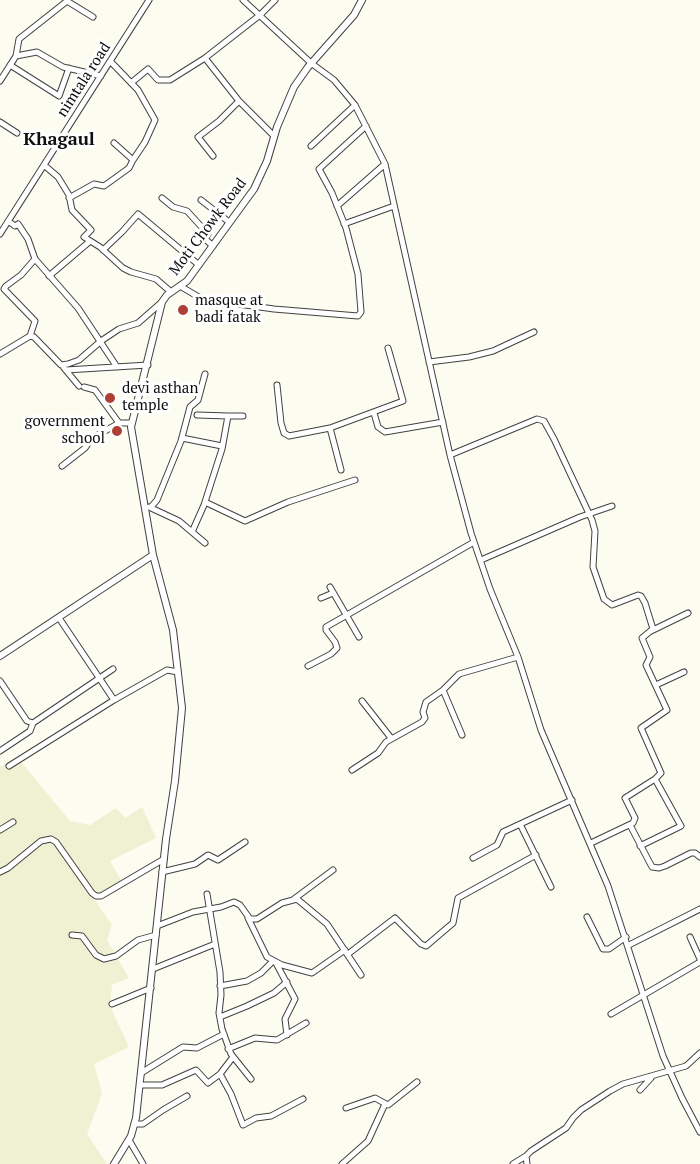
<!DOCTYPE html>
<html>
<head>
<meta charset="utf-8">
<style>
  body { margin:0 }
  canvas { display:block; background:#fdfcf0 }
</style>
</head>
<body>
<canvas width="700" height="1164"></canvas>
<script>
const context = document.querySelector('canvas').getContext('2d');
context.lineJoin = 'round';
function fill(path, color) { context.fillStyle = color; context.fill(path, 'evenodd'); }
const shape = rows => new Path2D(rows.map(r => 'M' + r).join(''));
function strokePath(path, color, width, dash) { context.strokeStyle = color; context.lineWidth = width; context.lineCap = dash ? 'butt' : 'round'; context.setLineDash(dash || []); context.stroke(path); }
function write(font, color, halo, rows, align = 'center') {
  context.font = font + ' "PT Serif",serif'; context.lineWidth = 6; context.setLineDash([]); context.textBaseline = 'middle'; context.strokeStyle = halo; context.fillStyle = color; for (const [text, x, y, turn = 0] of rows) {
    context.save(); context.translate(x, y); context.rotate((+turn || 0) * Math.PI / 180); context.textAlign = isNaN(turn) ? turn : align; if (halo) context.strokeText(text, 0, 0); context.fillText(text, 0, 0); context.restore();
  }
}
fill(shape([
  [17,757,70,821,90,825,116,808,125,818,142,807,156,838,110,861,122,882,94,899,112,925,107,940,129,978,112,985,110,1006,129,1047,94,1064,102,1094,87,1134,107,1164,0,1164,0,767]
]), '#eff1d2');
const minor = shape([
  [243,0,311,63,334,80,355,105,385,164,450,455,471,533,490,589,518,657,541,730,608,886,663,1056,682,1098,700,1132],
  [16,56,37,52,63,67,101,76],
  [205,58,239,101,274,136],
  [111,62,138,90,155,120,145,142,133,160],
  [10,65,59,96,69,68],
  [0,81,16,56,19,39,67,1,93,17],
  [131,83,148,69,158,80,170,80,205,58,260,15,275,0],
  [0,122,17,133],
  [311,146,355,105],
  [213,156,198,137,219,121,239,101],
  [44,165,58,177,69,195,72,210,91,230,84,237,100,247,123,268,131,272,156,279,171,292],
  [69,198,94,184,104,186,129,168,133,160,114,143],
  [162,198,173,207,187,211,208,234,205,239,213,246],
  [201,200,229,222],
  [337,206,385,164],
  [8,221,15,226,18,224,28,239,35,259,78,308,117,367],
  [344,224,394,206],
  [0,234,149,0],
  [103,250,122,232,138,214,199,265],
  [49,276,89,242],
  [180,286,202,299,274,309,358,316,361,312,358,274,346,228,332,193,319,169,366,126],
  [30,336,35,321,4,289,6,286,21,275,35,259],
  [0,354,30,336,34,337,61,365,68,364,79,360,101,341,119,329,138,323,162,302],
  [429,362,469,357,493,351,534,332],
  [64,368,79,386],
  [66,370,148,365],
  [277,385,281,423,284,433,289,436,330,428,341,470],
  [84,387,95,390,119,423],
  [374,413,378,427,385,432,443,422],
  [228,416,243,416],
  [330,428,403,401,388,348],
  [182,438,222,446],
  [450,455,537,419,544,421,554,439,592,520,595,531,593,567,604,599,612,605,638,595,641,596,645,603,653,629,642,638,650,657,646,665,667,710,641,728,661,773,655,779,625,798,635,818,633,823,591,843],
  [62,466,85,448,91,439,119,423,132,423],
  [205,502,245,521,288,502,355,480],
  [149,507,179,521,205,543],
  [151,507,157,500,181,441,190,407,198,400,205,374],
  [192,532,204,505,222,449,228,416,197,415],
  [481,560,580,517,612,506],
  [330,587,359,637],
  [321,598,333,593],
  [59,618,114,700,167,670,178,672],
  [651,631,688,613],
  [308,666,331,654,337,648,335,642,326,630,326,627,474,542],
  [0,681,27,721,33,723,113,669],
  [656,685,684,672],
  [443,690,462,735],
  [362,701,391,738],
  [0,751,30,731,33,723],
  [9,766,114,700],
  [352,770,378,753,386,742,422,722,425,718,423,712,426,702,443,690,459,674,518,657],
  [520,824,551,887],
  [630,825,652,867,659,868,665,866,691,853,695,853,700,857],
  [0,830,13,822],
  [640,846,681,826,655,779],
  [473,858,497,845,503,832,572,800],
  [0,872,8,868,41,841,51,839,56,842,92,893,96,896,101,896,164,859],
  [162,872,195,864,208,855,218,860,245,842],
  [207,894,220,972,221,995,219,1013,222,1029,231,1054,251,1079],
  [294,899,333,870],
  [587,917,603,949,609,949,626,937],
  [248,918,267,957,282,965,312,973,345,950],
  [157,926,193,912,221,907,234,902,240,905,250,919,257,919,282,903,297,899,327,924,361,975],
  [72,935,82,936,96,955,104,959,116,956,138,940,156,935],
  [690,937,700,959],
  [629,945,700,909],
  [348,954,395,918,421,944,426,946,453,923,458,898,536,855],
  [276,963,295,999,285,1019,287,1035],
  [153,969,215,944],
  [220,986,247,981,261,973,272,962],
  [112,1004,151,988],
  [611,1014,700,962],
  [220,1017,247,1006,274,993,287,982],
  [228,1049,255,1038,277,1040,306,1023],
  [141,1073,183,1047,197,1048,224,1034],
  [220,1074,231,1094,243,1125,256,1118,271,1116,303,1099],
  [140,1085,162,1085,196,1070,208,1083,220,1074,233,1057],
  [640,1090,651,1078],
  [346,1108,375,1098,388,1105,417,1082],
  [134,1124,143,1124,163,1110,187,1096],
  [129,1140,143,1164],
  [342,1164,368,1141,385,1104],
  [513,1164,526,1156],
  [527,1164,526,1156,531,1151,566,1128,573,1118,581,1110,610,1091,623,1084,686,1066,700,1053]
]);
const tertiary = shape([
  [0,656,153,555,131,427,162,302,167,295,187,281,254,189,267,161,277,127,294,87,308,67,354,15,362,0],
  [114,1164,131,1136,136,1118,166,839,175,781,182,708,173,630,153,555]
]);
strokePath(minor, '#414141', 7);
strokePath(tertiary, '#414141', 8);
strokePath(minor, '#fff', 5);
strokePath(tertiary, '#fff', 6);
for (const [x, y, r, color] of [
  [183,310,6,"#ae3f35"],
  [110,398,6,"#ae3f35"],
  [117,431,6,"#ae3f35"]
]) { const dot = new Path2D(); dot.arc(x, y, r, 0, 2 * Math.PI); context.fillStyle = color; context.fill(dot); strokePath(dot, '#fff', 2); }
write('15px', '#0e0e0e', '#fff', [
  ["nimtala road",84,80,-57],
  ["Moti Chowk Road",208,227,-53]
]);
write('15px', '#0e0e0e', '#fff', [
  ["masque at",195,301],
  ["badi fatak",195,318],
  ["devi asthan",122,389],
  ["temple",122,406],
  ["government",105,422,"right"],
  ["school",105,439,"right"]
], 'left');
write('bold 18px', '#0e0e0e', '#fff', [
  ["Khagaul",59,140]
]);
</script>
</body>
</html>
